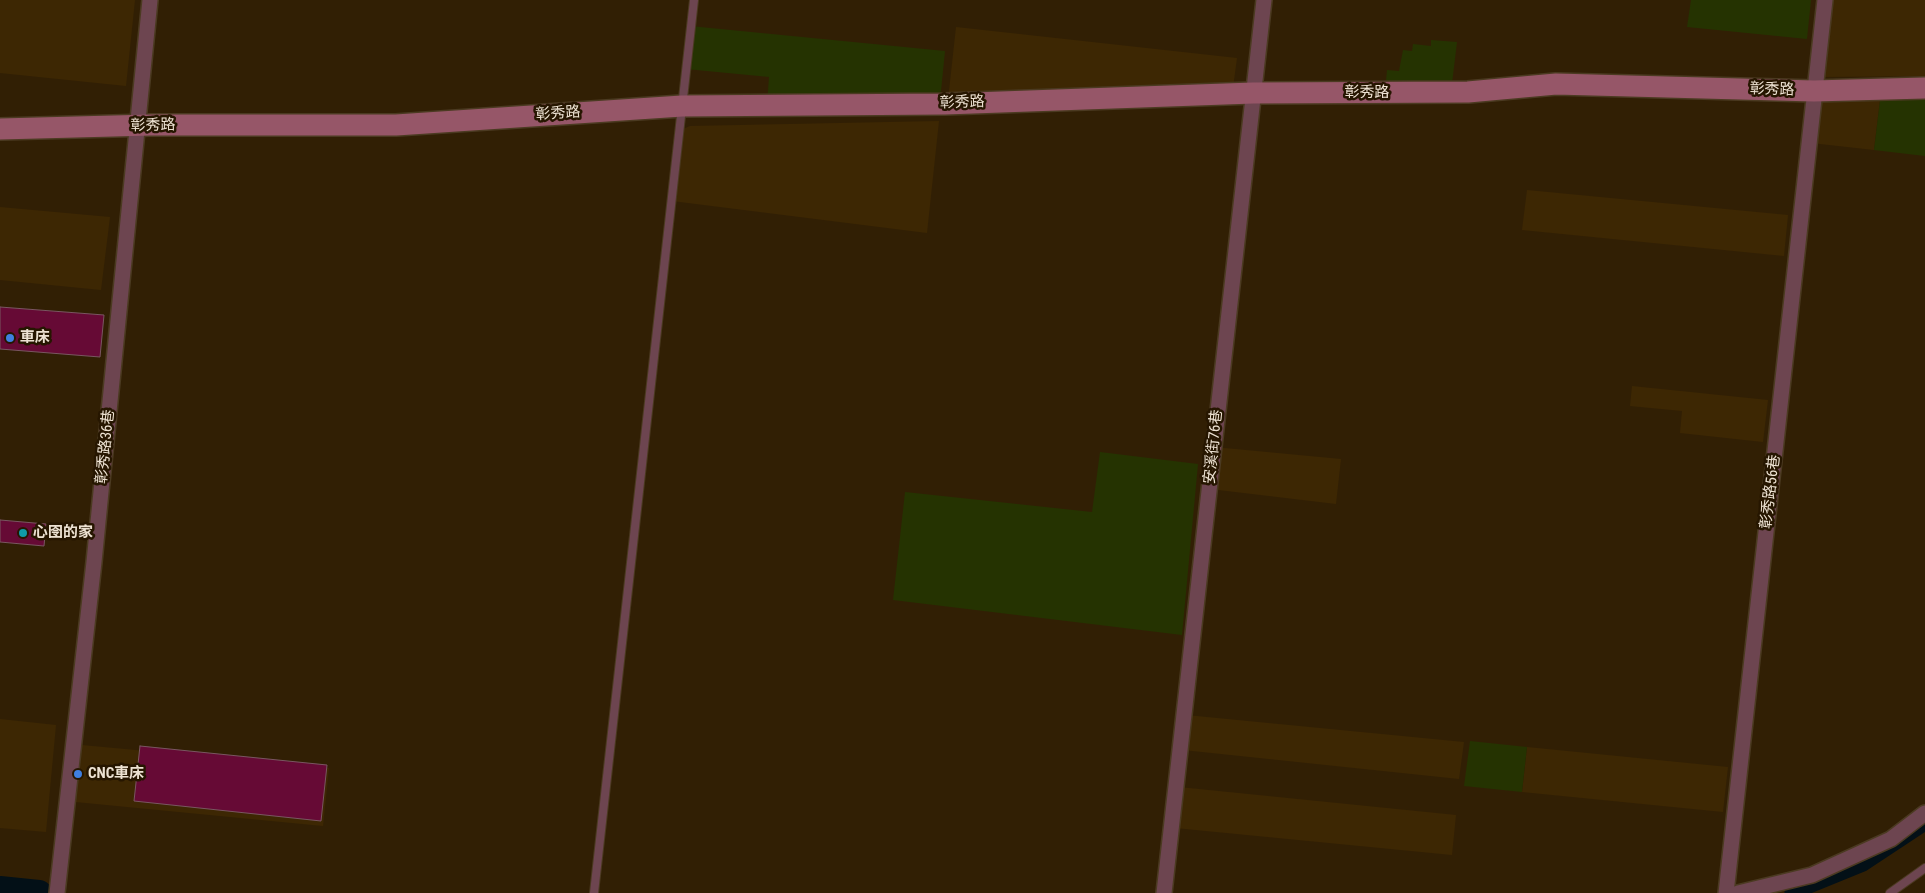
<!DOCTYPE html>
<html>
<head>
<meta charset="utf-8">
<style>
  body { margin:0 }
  canvas { display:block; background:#311f04 }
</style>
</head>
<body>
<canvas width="1925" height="893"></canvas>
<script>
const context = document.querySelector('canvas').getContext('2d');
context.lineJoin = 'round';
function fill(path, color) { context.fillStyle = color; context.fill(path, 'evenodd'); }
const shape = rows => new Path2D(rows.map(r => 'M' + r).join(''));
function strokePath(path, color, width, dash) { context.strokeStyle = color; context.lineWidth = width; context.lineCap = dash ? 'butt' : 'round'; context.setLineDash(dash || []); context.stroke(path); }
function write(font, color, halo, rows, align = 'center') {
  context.font = font + ' "Roboto Condensed","Noto Sans TC",sans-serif'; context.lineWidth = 5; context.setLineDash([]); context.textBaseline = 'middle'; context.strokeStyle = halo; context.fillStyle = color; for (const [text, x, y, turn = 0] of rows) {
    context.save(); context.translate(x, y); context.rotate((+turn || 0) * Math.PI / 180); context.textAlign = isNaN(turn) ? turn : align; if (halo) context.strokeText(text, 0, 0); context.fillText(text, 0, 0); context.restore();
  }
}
fill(shape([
  [0,0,135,0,126,86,0,73],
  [1824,0,1925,0,1925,76,1822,77],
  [956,27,1237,58,1232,95,948,100],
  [1881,92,1874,150,1811,143,1816,94],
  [939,121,927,233,672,201,683,129,690,126],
  [1527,190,1788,215,1784,256,1522,230],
  [0,207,110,217,101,290,0,280],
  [1632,386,1768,400,1763,442,1680,433,1682,411,1630,406],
  [1214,447,1341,459,1336,504,1210,489],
  [1186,715,1464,742,1459,779,1183,750],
  [0,719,56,725,46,832,0,828],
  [71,744,329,768,323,826,65,801],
  [1527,747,1728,767,1723,812,1522,792],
  [1179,787,1456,815,1452,855,1175,828]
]), '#3d2703');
fill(shape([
  [1691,0,1811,0,1807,39,1687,27],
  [690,26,945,51,940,101,767,105,769,77,686,69],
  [1431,40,1457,42,1451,92,1385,92,1387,70,1399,71,1403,50,1412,51,1413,44,1431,46],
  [1925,91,1925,156,1874,150,1881,92],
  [1100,452,1198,464,1182,635,893,600,905,492,1092,512],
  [1470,741,1527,747,1522,792,1464,786]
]), '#253301');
strokePath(shape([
  [1792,893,1863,864,1925,823]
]), '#031017', 15);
strokePath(shape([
  [0,889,39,893]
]), '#031017', 26);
const building = shape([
  [0,307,104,315,100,357,0,349,0,307],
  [0,520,46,524,44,546,0,542,0,520],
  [140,746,327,765,321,821,134,801,140,746]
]);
fill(building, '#660a35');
strokePath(building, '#795661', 1);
const lane = shape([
  [594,893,694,0],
  [1890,893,1925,868]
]);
const street = shape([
  [57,893,94,562,150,0],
  [1164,893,1264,0],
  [1726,893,1825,0],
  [1738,893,1812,875,1891,839,1925,813]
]);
const secondary = shape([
  [0,129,151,125,396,125,682,106,945,104,1253,93,1468,92,1556,84,1814,91,1925,88]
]);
strokePath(lane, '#4b3a21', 10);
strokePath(street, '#4b3a21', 18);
strokePath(secondary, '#4b3a21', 24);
strokePath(lane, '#6d4550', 8);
strokePath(street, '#6d4550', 15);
strokePath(secondary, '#965668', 21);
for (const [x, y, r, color] of [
  [10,338,5,"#3f7fe0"],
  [23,533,5,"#0f9aa8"],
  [78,774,5,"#3f7fe0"]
]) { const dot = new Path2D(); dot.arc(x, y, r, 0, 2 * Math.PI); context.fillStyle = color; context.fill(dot); strokePath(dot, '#261600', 2); }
write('15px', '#ede2d2', '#261600', [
  ["彰秀路",1772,90,2],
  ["彰秀路",1367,93],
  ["彰秀路",962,103,-2],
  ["彰秀路",558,114,-4],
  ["彰秀路",153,126,-1],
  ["彰秀路36巷",106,447,-84],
  ["安溪街76巷",1214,447,-84],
  ["彰秀路56巷",1771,492,-83]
]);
write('bold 15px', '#ede2d2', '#261600', [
  ["車床",20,338],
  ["心囹的家",33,533],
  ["CNC車床",88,774]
], 'left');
</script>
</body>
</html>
